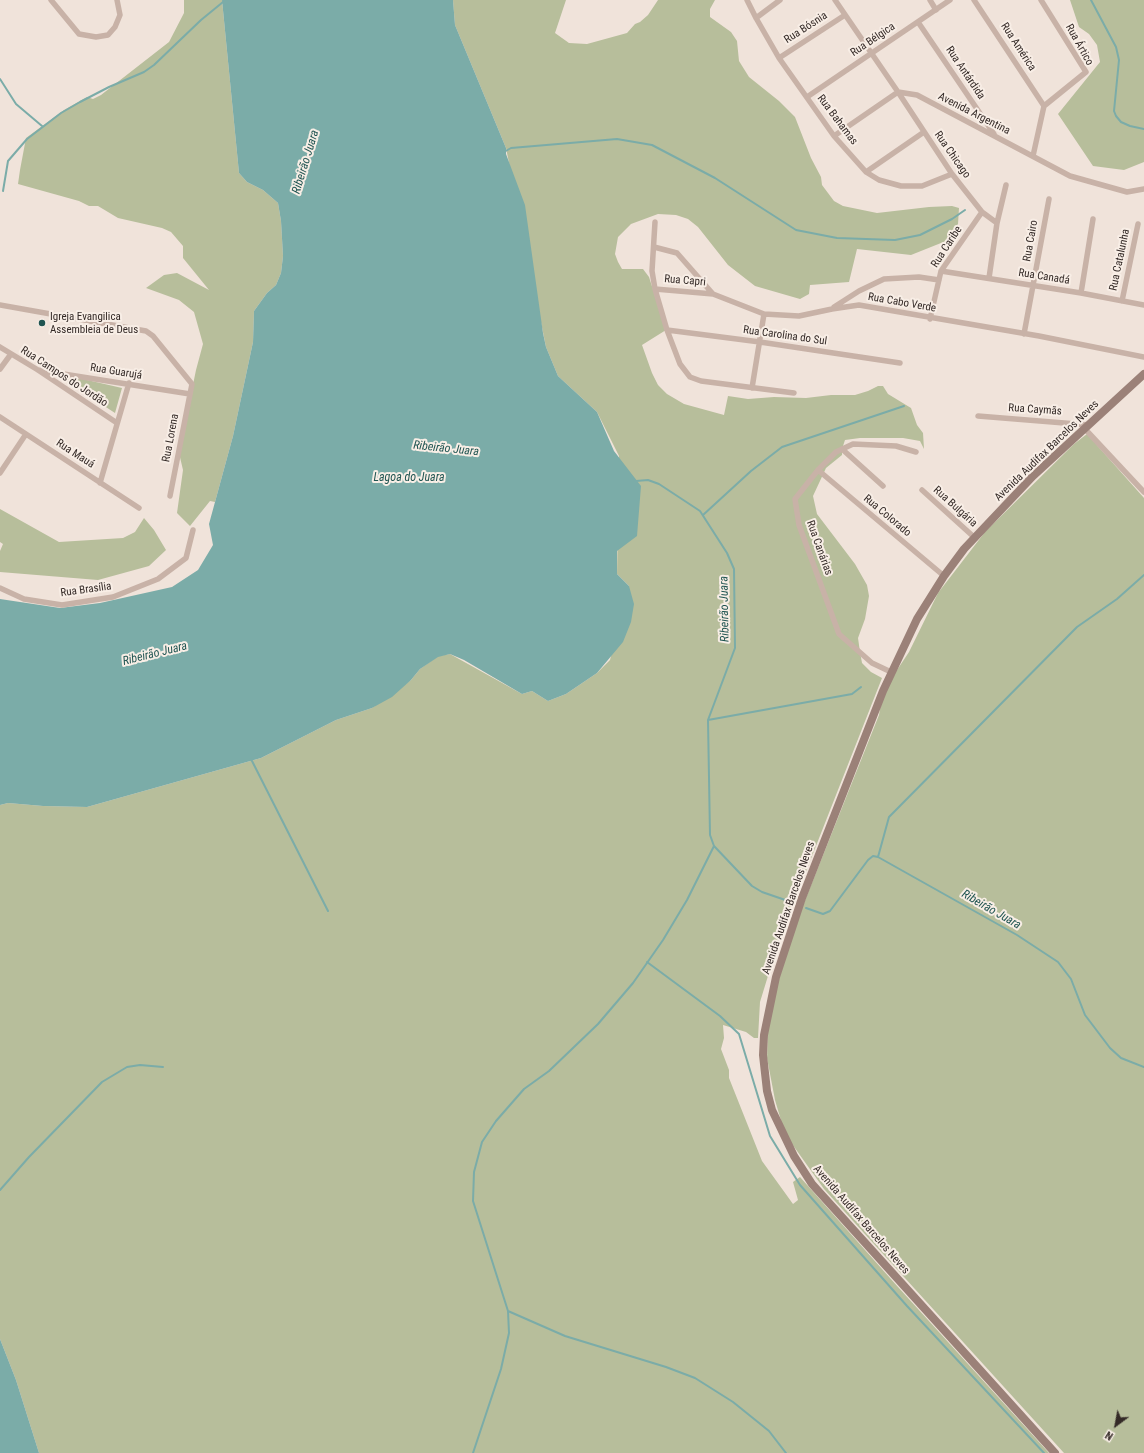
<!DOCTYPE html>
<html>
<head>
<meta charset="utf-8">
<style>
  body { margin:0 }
  #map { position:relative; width:1144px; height:1453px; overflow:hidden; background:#f0e3da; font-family:"Roboto Condensed",sans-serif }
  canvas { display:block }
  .north { position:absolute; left:1096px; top:1405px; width:40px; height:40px; -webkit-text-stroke:3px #f8eee6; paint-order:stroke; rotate:212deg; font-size:11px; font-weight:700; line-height:16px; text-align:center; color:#342a27 }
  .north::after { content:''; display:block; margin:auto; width:14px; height:18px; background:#342a27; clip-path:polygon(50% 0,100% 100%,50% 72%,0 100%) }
</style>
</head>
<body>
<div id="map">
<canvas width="1144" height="1453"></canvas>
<div class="north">N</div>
</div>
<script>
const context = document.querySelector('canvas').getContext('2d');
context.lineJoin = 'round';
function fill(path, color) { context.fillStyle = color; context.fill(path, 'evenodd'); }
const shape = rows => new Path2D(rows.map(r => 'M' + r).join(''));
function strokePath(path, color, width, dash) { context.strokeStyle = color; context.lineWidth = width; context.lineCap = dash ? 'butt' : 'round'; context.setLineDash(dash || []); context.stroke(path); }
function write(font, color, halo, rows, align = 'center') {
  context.font = font + ' "Roboto Condensed",sans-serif'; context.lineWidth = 4; context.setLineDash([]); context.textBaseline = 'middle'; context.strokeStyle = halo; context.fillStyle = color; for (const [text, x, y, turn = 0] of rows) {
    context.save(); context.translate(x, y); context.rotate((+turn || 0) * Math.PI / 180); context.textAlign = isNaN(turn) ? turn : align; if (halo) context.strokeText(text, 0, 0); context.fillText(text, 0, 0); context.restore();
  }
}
fill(shape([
  [184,0,222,0,239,173,247,182,263,190,278,203,281,221,283,256,281,273,276,285,267,293,254,311,253,342,233,436,215,502,210,501,190,526,177,513,183,470,179,453,196,370,203,344,194,312,179,300,146,288,164,275,177,273,209,290,183,258,183,246,171,232,162,228,118,218,98,206,89,206,79,201,18,184,20,170,26,138,64,110,87,97,93,99,101,95,169,42,184,13],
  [453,0,566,0,555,33,569,43,587,44,627,33,635,24,640,22,648,15,658,0,715,0,710,9,710,17,731,32,737,41,739,61,749,77,779,101,795,117,811,158,821,177,822,185,834,201,843,206,877,213,929,207,952,206,959,208,958,224,951,239,911,255,857,249,849,282,810,285,809,294,800,299,755,286,728,265,698,227,688,219,676,215,658,214,631,224,618,237,615,254,618,262,622,269,643,269,649,277,666,330,642,345,652,373,658,385,667,394,684,404,724,415,728,396,748,399,774,397,806,398,831,395,855,395,868,391,878,386,883,386,888,394,911,408,917,425,923,433,924,449,920,441,903,438,860,438,845,440,842,449,842,455,826,468,813,496,817,514,855,564,867,585,869,596,865,619,858,638,860,652,862,663,871,672,882,678,779,940,760,1002,758,1038,754,1038,746,1032,723,1025,724,1038,721,1049,729,1070,729,1078,762,1161,793,1204,798,1200,793,1182,800,1177,898,1287,1049,1453,39,1453,16,1380,0,1339,0,805,8,803,43,806,87,807,261,758,336,720,372,708,411,680,420,669,438,656,450,654,522,694,532,691,548,701,566,694,597,673,610,660,629,586,617,574,619,456,597,412,558,376,546,347,506,148,455,25],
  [1070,0,1144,0,1144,162,1124,170,1093,166,1058,114,1100,62,1097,45,1089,34,1079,27],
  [52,372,122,388,115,413],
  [1087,434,1144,498,1144,1453,1064,1453,824,1189,785,1134,775,1100,767,1058,769,1004,788,943,879,715,883,691,909,652,938,593,985,532,1074,444],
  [0,509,59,542,123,538,135,532,144,518,154,530,166,550,149,566,98,580,0,572,0,551,3,544,0,542]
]), '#b7be9b');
fill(shape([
  [222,0,453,0,455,25,506,148,506,154,525,205,543,333,546,347,558,376,597,412,614,451,641,486,637,536,617,551,617,574,629,586,634,604,631,622,623,642,597,673,566,694,548,701,532,691,522,694,464,660,450,654,438,657,420,669,411,680,392,697,372,708,336,720,261,758,87,807,43,806,8,803,0,805,0,599,60,608,100,603,172,587,198,570,213,545,209,524,233,436,253,342,254,311,267,293,276,285,281,273,283,256,281,221,278,203,263,190,247,182,239,173],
  [0,1339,16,1380,39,1453,0,1453]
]), '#7baca8');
strokePath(shape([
  [1091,0,1116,47,1119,60,1114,111,1116,116,1121,122,1130,126,1144,129],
  [0,79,16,104,42,126],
  [504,152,511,148,617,139,652,145,715,178,796,230,837,238,895,240,920,235,952,219,965,210],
  [3,191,8,161,27,139,61,113,80,102,109,87,144,72,154,65,201,20,223,2],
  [636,481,648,480,659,484,700,511,727,553,734,569,735,648,708,720,710,835,714,846,752,886,762,892,794,903],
  [703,515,751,471,782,447,904,406],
  [708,720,852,694,861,687],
  [251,759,328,911],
  [878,857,889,817,1077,627,1117,599,1144,575],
  [806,908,823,914,830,911,868,860,873,856,878,857,1017,935,1058,962,1071,979,1085,1015,1110,1048,1121,1058,1144,1067],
  [647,962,720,1016,739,1034,770,1136,800,1185,907,1306,1044,1453],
  [0,1190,29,1157,102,1082,127,1067,140,1065,163,1067],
  [508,1311,565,1336,666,1367,695,1378,733,1402,769,1431,786,1453],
  [473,1453,501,1369,509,1333,508,1311,473,1201,474,1172,482,1142,496,1121,524,1089,549,1071,598,1024,633,983,663,940,687,900,714,846]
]), '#7baca8', 2);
strokePath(shape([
  [51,0,79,34,96,37,108,35,115,27,120,15,117,0],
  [747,0,756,18,779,58,834,136,866,172,879,180,901,186,922,186,952,174],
  [835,0,898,92,917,95,1070,176,1127,192,1144,189],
  [930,0,936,10],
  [974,0,1044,106],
  [756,18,780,0],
  [918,22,994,134],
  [779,58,845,15],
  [807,97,950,0],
  [834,136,898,92,952,174,982,212,997,223,989,278],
  [1033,156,1044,106,1086,72,1041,0],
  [866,172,924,132],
  [655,222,652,271,655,289,667,330,680,364,690,377,701,381,794,393],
  [997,223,1006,185],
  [654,247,677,253,713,294,764,314,799,316,832,309,859,305,1039,336,1144,357],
  [941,271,1081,293,1144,305],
  [655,289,713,294],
  [1081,293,1093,219],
  [1122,301,1138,224],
  [0,305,146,331,153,336,192,384,170,496],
  [834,307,859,291,884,279,919,277,939,280],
  [930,319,941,271,982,212],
  [667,330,760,342,900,363],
  [1024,334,1049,199],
  [0,347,38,370,117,423],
  [0,369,11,354],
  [38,370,190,394],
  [752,388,764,314],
  [978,416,1089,425],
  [0,417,139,508],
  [1085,429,1144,492],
  [842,449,883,486],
  [818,470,944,576],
  [0,473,26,434],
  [100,483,129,383],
  [922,490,975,538],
  [0,588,24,599,62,605,113,597,158,579,186,558,193,530],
  [891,672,872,663,839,634,799,525,795,499,818,470,836,452,853,444,896,446,916,452]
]), '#c8b2a7', 5.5);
strokePath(shape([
  [1055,1453,812,1184,794,1156,772,1110,767,1091,763,1055,764,1035,776,977,802,898,883,691,917,619,944,576,964,549,1033,476,1144,374]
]), '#9b8178', 8);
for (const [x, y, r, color] of [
  [42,323,4,"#1f5451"]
]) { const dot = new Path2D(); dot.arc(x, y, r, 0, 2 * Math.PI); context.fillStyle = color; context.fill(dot); strokePath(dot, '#f8eee6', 1.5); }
write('11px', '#342a27', '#f8eee6', [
  ["Rua Bósnia",806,28,-33],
  ["Rua Bélgica",873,40,-34],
  ["Rua Ártico",1079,45,61],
  ["Rua América",1018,47,57],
  ["Rua Antárdida",965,73,56],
  ["Avenida Argentina",974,114,27],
  ["Rua Bahamas",837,120,53],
  ["Rua Chicago",952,155,55],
  ["Rua Cairo",1031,241,-80],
  ["Rua Caribe",947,247,-57],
  ["Rua Catalunha",1120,260,-78],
  ["Rua Canadá",1044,277,9],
  ["Rua Capri",685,281,5],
  ["Rua Cabo Verde",902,303,10],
  ["Rua Carolina do Sul",785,336,8],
  ["Rua Guarujá",116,372,9],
  ["Rua Campos do Jordão",64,377,33],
  ["Rua Caymãs",1035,410,4],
  ["Rua Lorena",171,438,-79],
  ["Avenida Audifax Barcelos Neves",1047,451,-44],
  ["Rua Mauá",75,454,33],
  ["Rua Bulgária",955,507,42],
  ["Rua Colorado",887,516,40],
  ["Rua Canárias",819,548,70],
  ["Rua Brasília",86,590,-8],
  ["Avenida Audifax Barcelos Neves",789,908,-71],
  ["Avenida Audifax Barcelos Neves",861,1220,49]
]);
write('11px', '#342a27', '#f8eee6', [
  ["Igreja Evangilica",50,317],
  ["Assembleia de Deus",50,330]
], 'left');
write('italic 12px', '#1f5451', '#f8eee6', [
  ["Ribeirão Juara",306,162,-73],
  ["Ribeirão Juara",446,449,6],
  ["Lagoa do Juara",409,478],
  ["Ribeirão Juara",725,609,-91],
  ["Ribeirão Juara",155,654,-14],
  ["Ribeirão Juara",991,910,30]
]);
</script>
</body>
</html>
